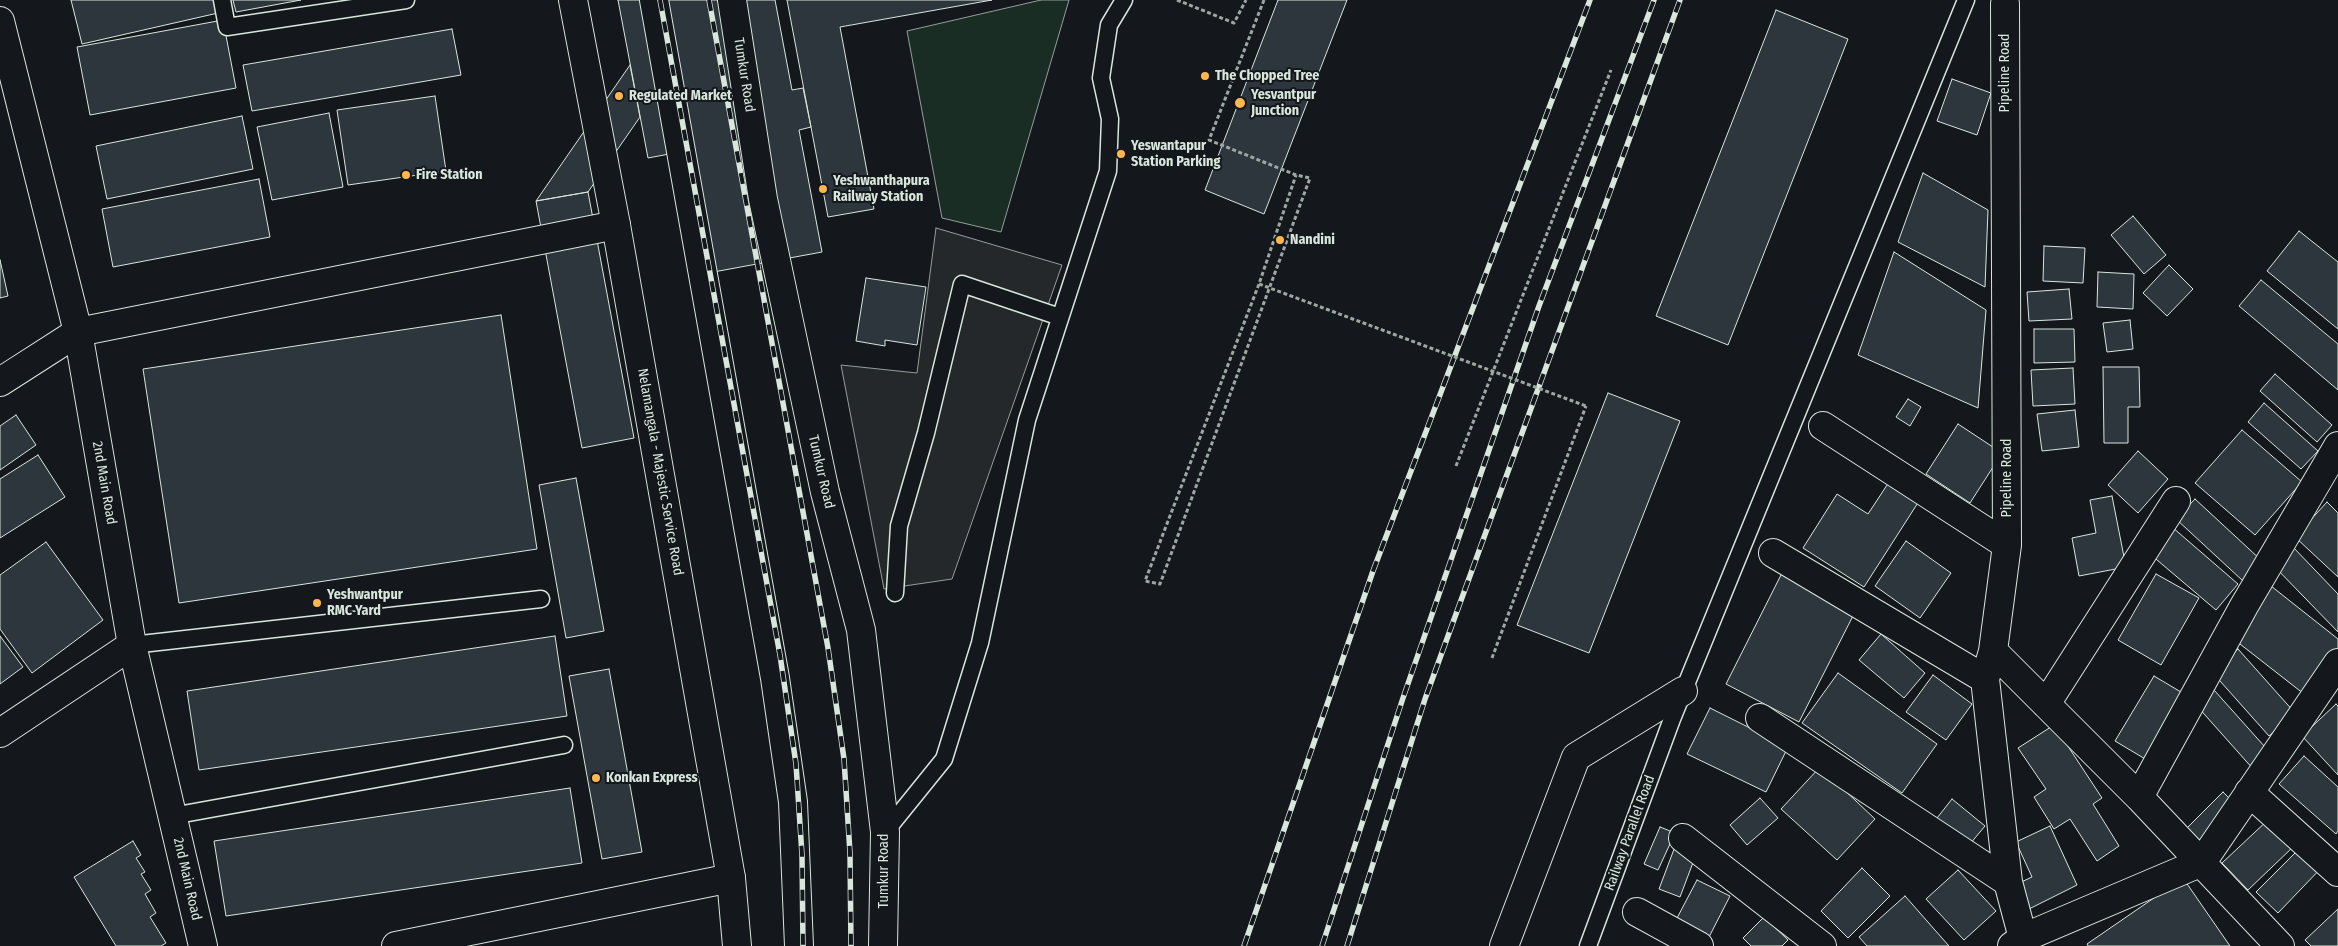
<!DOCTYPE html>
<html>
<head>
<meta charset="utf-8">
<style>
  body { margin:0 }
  canvas { display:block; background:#14181c }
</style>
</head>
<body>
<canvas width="2338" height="946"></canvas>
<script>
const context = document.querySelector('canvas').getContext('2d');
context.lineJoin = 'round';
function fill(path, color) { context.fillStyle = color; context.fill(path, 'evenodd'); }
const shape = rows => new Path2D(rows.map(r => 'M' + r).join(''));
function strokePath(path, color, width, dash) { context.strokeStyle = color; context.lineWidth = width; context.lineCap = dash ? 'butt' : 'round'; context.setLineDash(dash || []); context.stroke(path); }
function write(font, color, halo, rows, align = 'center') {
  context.font = font + ' "Fira Sans Condensed",sans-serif'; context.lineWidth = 4; context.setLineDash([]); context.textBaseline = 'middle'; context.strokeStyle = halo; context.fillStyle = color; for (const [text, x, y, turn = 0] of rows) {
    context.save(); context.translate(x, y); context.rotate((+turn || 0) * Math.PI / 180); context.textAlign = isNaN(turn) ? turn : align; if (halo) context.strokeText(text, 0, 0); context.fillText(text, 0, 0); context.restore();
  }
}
const green = shape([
  [1041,0,1069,0,1001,232,942,218,907,31,1041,0]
]);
fill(green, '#1a2d24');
strokePath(green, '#939e99', 1);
const parking = shape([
  [936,228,1062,265,952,579,884,589,841,365,917,373,936,228]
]);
fill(parking, '#24282b');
strokePath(parking, '#939e99', 1);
const building = shape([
  [71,0,216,0,218,13,82,44,71,0],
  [233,0,301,0,236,12,233,0],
  [618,0,775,0,792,90,803,88,811,127,799,130,822,252,708,273,685,151,648,158,618,0],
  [787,0,992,0,840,27,874,209,828,217,787,0],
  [1278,0,1347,0,1264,214,1205,190,1278,0],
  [1776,10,1848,39,1728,345,1656,316,1776,10],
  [223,20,236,88,90,115,77,47,223,20],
  [452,29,461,75,252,111,243,65,452,29],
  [630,65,640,117,588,192,536,201,630,65],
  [1952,79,1991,93,1977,135,1937,121,1952,79],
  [435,96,446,171,348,185,337,110,435,96],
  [329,113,343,187,272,200,257,127,329,113],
  [242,116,253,169,107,199,96,146,242,116],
  [1923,173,1988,210,1985,287,1898,242,1923,173],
  [259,179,270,237,113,267,102,209,259,179],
  [588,192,634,438,582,448,536,201,588,192],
  [2133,216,2166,255,2144,274,2111,235,2133,216],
  [2299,231,2338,262,2338,329,2267,271,2299,231],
  [2044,246,2085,248,2083,283,2043,281,2044,246],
  [1894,252,1986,310,1978,408,1858,355,1894,252],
  [0,260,8,296,0,298,0,260],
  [2169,265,2193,289,2167,316,2143,293,2169,265],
  [2098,272,2134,274,2133,309,2097,307,2098,272],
  [866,278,926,287,917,345,885,340,885,346,856,341,866,278],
  [2261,280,2338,344,2338,390,2239,306,2261,280],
  [2069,289,2072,319,2029,321,2027,292,2069,289],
  [501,315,537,549,179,603,143,369,501,315],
  [2130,320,2133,349,2107,352,2103,323,2130,320],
  [2034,329,2074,329,2075,362,2034,363,2034,329],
  [2103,367,2139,367,2140,407,2128,407,2128,443,2104,443,2103,367],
  [2073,368,2075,404,2033,406,2031,370,2073,368],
  [2275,374,2332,425,2317,442,2260,391,2275,374],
  [1608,393,1680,421,1589,653,1517,625,1608,393],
  [1908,399,1921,407,1910,426,1896,417,1908,399],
  [2264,403,2318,451,2301,469,2248,422,2264,403],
  [2075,410,2079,447,2042,451,2037,414,2075,410],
  [16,415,36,445,0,470,0,426,16,415],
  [1958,424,2002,453,1970,503,1926,474,1958,424],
  [2242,430,2302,482,2255,535,2195,483,2242,430],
  [2138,451,2168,479,2138,513,2108,485,2138,451],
  [38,455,65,497,0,538,0,479,38,455],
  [576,478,604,631,566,638,539,485,576,478],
  [1891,479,1921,498,1864,587,1803,548,1837,494,1868,514,1891,479],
  [2112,496,2126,567,2079,576,2072,538,2096,533,2090,500,2112,496],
  [2195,499,2262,561,2243,581,2176,519,2195,499],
  [2327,502,2338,513,2338,577,2295,537,2327,502],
  [2172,527,2238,584,2216,610,2150,554,2172,527],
  [1906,541,1951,573,1920,618,1875,586,1906,541],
  [46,542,103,620,32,673,0,629,0,575,46,542],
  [2291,545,2338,594,2338,632,2271,563,2291,545],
  [1782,573,1856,610,1799,722,1726,684,1782,573],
  [2156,574,2199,598,2161,665,2118,640,2156,574],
  [2271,586,2338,639,2338,652,2304,694,2231,637,2271,586],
  [1881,634,1925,673,1904,698,1859,660,1881,634],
  [0,636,23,667,0,684,0,636],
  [555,636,567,716,199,770,187,691,555,636],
  [2238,649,2295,713,2269,736,2212,672,2238,649],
  [609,669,642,852,602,859,569,676,609,669],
  [1838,673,1937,744,1902,793,1802,723,1838,673],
  [1933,675,1972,704,1946,740,1906,712,1933,675],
  [2154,676,2191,698,2152,763,2115,741,2154,676],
  [2214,690,2265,747,2254,770,2197,706,2214,690],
  [2336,704,2338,706,2338,775,2302,736,2336,704],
  [1710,708,1788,747,1766,792,1687,754,1710,708],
  [2054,725,2102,798,2093,804,2119,846,2097,861,2070,819,2054,829,2034,797,2046,789,2018,748,2054,725],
  [2304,756,2338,787,2338,831,2336,834,2279,784,2304,756],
  [1820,767,1875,819,1837,860,1781,809,1820,767],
  [570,788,582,863,226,916,214,841,570,788],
  [2223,792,2236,805,2197,845,2183,832,2223,792],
  [1760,798,1778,818,1747,845,1730,825,1760,798],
  [1952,799,1985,826,1970,844,1937,818,1952,799],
  [2269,819,2294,846,2248,890,2222,863,2269,819],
  [2050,826,2077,885,2029,909,2017,884,2032,877,2016,842,2050,826],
  [1660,827,1675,833,1658,870,1644,864,1660,827],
  [133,841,141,855,136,858,145,872,141,874,151,890,145,894,156,913,150,917,166,943,161,946,116,946,74,877,133,841],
  [1676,844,1697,852,1680,897,1659,889,1676,844],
  [2304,844,2325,864,2278,913,2256,892,2304,844],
  [1862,868,1890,896,1848,938,1821,911,1862,868],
  [1958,870,1996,911,1964,940,1926,899,1958,870],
  [2183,878,2230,946,2088,946,2087,944,2183,878],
  [1697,880,1730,896,1709,937,1676,920,1697,880],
  [1905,896,1949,946,1867,946,1859,937,1905,896],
  [2338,909,2338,946,2311,946,2305,940,2338,909],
  [1764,917,1788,940,1782,946,1751,946,1743,938,1764,917]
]);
fill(building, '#2c363c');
strokePath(building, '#d8e6dc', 1);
const service = shape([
  [222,0,227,27,406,0],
  [895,593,899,526,926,433,962,284,1060,317],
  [132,645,541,599],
  [172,816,564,745],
  [885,832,944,759,980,643,1027,420,1108,171,1110,119,1101,78,1109,25,1124,0],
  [1588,946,1672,719,1966,0]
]);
const minor = shape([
  [2005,4,2007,545,1993,651,1985,679,2008,882,2023,938,2202,862,2338,663],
  [0,382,78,332,616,225],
  [1823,426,2007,545],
  [1773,553,1985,679],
  [1993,651,2139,797,2280,946],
  [2046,704,2176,501],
  [1760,718,2008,882],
  [0,733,132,645],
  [2249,792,2338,872],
  [2139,797,2244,606,2338,446],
  [1683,838,1822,946],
  [1637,912,1699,946],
  [1504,946,1576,757,1683,691]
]);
const tertiary = shape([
  [0,21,78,332,132,645,203,946],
  [396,946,731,878],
  [2012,946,2023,938]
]);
const secondary = shape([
  [573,0,616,225,731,878,737,946]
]);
const trunk = shape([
  [654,0,775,678,793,802,799,946],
  [732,0,763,199,825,492,861,630,885,832,883,946]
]);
strokePath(service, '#d8e6dc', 19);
strokePath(minor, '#d8e6dc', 30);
strokePath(tertiary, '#d8e6dc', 30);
strokePath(secondary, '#d8e6dc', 30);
strokePath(trunk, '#d8e6dc', 30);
strokePath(shape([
  [1177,0,1234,23,1246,0],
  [1264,0,1209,140,1296,175,1310,178,1160,584,1145,581,1259,284,1296,175],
  [1456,466,1611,70],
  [1492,658,1586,406]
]), '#9da8a2', 3, [4, 2.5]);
strokePath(service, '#14181c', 16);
strokePath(minor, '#14181c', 28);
strokePath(tertiary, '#14181c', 28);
strokePath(secondary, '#14181c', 28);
strokePath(trunk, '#14181c', 28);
const rail = shape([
  [660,0,780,655,796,764,802,855,803,946],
  [709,0,828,648,844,759,850,853,851,946],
  [1244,946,1373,571,1590,0],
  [1322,946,1403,698,1539,306,1654,0],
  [1347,946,1425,699,1680,0]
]);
strokePath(rail, '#d8e6dc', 5.5);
strokePath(rail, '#14181c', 4, [11]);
strokePath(shape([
  [1259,284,1586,406]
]), '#9da8a2', 3, [4, 2.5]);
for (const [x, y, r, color] of [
  [1205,76,5,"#ffb74d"],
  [619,96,5,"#ffb74d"],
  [1240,103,6,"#ffb74d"],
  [1121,154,5,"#ffb74d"],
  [406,175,5,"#ffb74d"],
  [823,189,5,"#ffb74d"],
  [1280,240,5,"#ffb74d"],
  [317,603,5,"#ffb74d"],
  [596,778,5,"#ffb74d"]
]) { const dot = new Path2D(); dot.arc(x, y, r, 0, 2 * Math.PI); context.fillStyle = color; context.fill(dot); strokePath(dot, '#14181c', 2); }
write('14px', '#d8e6dc', '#14181c', [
  ["Pipeline Road",2005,73,-90],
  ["Tumkur Road",744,75,81],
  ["Nelamangala - Majestic Service Road",660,472,80],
  ["Tumkur Road",821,472,77],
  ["Pipeline Road",2007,478,-90],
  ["2nd Main Road",104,483,80],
  ["Railway Parallel Road",1630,833,-70],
  ["Tumkur Road",884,871,-90],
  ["2nd Main Road",187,879,77]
]);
write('bold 14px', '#d8e6dc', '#14181c', [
  ["The Chopped Tree",1215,76],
  ["Yesvantpur",1251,95],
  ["Junction",1251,111],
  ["Regulated Market",629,96],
  ["Yeswantapur",1131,146],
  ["Station Parking",1131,162],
  ["Fire Station",416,175],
  ["Yeshwanthapura",833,181],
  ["Railway Station",833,197],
  ["Nandini",1290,240],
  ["Yeshwantpur",327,595],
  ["RMC Yard",327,611],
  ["Konkan Express",606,778]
], 'left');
</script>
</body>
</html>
